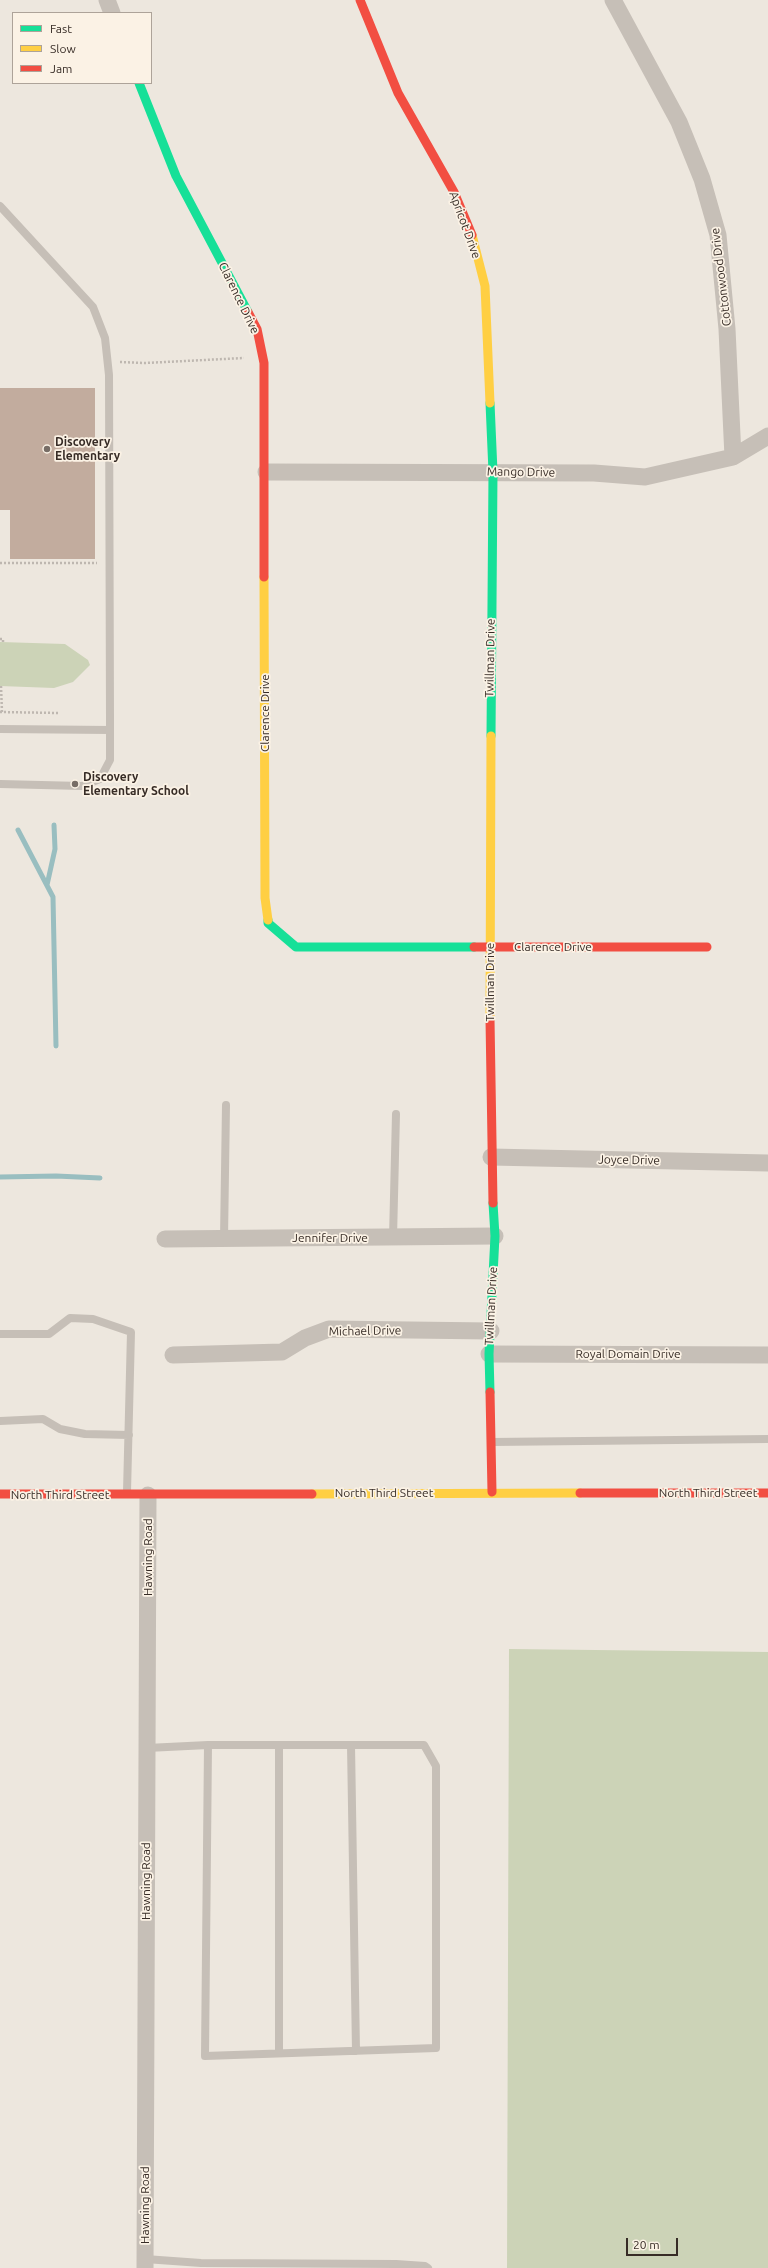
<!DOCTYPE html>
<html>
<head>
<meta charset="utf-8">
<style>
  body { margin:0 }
  #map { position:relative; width:768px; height:2268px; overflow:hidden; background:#ede7de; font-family:Ubuntu,sans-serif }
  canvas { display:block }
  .legend { position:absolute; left:12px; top:12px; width:140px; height:72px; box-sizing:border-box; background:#fbf2e5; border:1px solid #ada399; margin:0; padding:5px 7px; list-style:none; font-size:12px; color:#372c26 }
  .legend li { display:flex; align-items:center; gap:8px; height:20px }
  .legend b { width:20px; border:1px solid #ada399 }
  .scale { position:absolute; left:626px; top:2238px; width:52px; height:18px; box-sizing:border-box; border:2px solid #372c26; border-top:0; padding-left:5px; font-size:12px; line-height:14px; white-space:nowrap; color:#372c26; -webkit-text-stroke:3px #fbf2e5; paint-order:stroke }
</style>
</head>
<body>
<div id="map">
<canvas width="768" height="2268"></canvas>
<ul class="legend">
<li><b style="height:5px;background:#16e098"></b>Fast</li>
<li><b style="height:5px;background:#ffcf43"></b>Slow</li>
<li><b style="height:5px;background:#f24e42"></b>Jam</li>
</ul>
<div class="scale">20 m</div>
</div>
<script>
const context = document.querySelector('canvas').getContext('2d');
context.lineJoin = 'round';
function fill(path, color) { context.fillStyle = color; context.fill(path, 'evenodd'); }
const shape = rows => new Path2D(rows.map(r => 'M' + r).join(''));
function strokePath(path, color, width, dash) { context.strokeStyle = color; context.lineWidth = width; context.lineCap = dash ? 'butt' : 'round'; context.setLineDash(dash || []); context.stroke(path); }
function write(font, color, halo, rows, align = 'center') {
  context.font = font + ' Ubuntu,sans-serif'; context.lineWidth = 3.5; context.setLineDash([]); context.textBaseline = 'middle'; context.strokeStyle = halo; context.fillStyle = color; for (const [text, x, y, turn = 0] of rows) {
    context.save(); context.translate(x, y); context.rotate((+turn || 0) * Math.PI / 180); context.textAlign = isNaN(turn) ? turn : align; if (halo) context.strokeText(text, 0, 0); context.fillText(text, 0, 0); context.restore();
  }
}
fill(shape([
  [0,642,65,644,88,660,90,665,73,682,54,688,0,686],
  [509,1649,768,1652,768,2268,507,2268]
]), '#ccd3b7');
strokePath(shape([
  [18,830,53,897,56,1046],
  [47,885,55,849,54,825],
  [0,1177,56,1176,100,1178]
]), '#99bec0', 5);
fill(shape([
  [0,388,95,388,95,559,10,559,10,510,0,510]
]), '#c2ac9e');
strokePath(shape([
  [120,362,145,363,244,358],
  [0,563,97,563],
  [0,639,3,639,3,643],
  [1,686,2,712],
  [0,712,58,713]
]), '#beb7b0', 2.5, [2, 2]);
strokePath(shape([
  [0,206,93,307,105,338,109,375,110,717,110,760,100,779,82,786,0,784],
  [0,729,110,730],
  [393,1238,396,1114],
  [224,1239,226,1105],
  [0,1334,49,1334,70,1318,93,1319,131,1332,127,1492],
  [0,1421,43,1419,60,1429,85,1434,129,1435],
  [492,1442,768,1439],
  [208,1745,424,1745,436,1766,436,2048,205,2056,208,1745],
  [351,1745,356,2051],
  [147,1748,208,1745],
  [279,2053,279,1745],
  [145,2259,201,2263,396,2264,425,2266,428,2268]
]), '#c6bfb7', 8);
strokePath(shape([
  [107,0,112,13],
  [613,0,679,122,702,179,718,235,727,329,733,457],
  [266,472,594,473,645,477,733,457,768,436],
  [491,1157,768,1163],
  [165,1239,495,1236],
  [489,1354,768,1355],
  [173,1355,282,1352,305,1338,329,1329,491,1331],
  [145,2268,148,1495]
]), '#c6bfb7', 17);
strokePath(shape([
  [139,83,176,176,248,312],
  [490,403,493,472,491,736],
  [268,920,268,923,296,947,474,947],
  [490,1392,489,1354,495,1236,493,1203]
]), '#16e098', 9);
strokePath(shape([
  [472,235,485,286,490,403],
  [264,577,265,898,268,920],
  [490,1019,491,736],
  [312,1494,580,1493]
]), '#ffcf43', 9);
strokePath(shape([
  [360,0,398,93,454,192,472,235],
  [248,312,257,329,264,363,264,577],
  [474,947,707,947],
  [490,1019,493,1203],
  [490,1392,492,1492],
  [580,1493,768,1493],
  [0,1494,312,1494]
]), '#f24e42', 9);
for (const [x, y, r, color] of [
  [47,449,4,"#776d66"],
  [75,784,4,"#776d66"]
]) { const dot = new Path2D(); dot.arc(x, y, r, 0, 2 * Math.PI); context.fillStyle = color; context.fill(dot); strokePath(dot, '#fbf2e5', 1.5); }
write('12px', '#372c26', '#fbf2e5', [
  ["Apricot Drive",465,225,70],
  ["Cottonwood Drive",721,277,-97],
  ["Clarence Drive",239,298,64],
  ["Mango Drive",521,472,1],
  ["Twillman Drive",490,658,-89],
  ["Clarence Drive",265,713,-90],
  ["Clarence Drive",553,947],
  ["Twillman Drive",490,982,-90],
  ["Joyce Drive",629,1160,1],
  ["Jennifer Drive",330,1238],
  ["Twillman Drive",491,1306,-87],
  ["Michael Drive",365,1331,-1],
  ["Royal Domain Drive",628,1354],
  ["North Third Street",384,1493],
  ["North Third Street",708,1493],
  ["North Third Street",60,1495],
  ["Hawning Road",148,1557,-90],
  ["Hawning Road",146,1881,-90],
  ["Hawning Road",145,2205,-90]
]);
write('bold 12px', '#372c26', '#fbf2e5', [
  ["Discovery",55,442],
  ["Elementary",55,456],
  ["Discovery",83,777],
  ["Elementary School",83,791]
], 'left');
</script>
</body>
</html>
